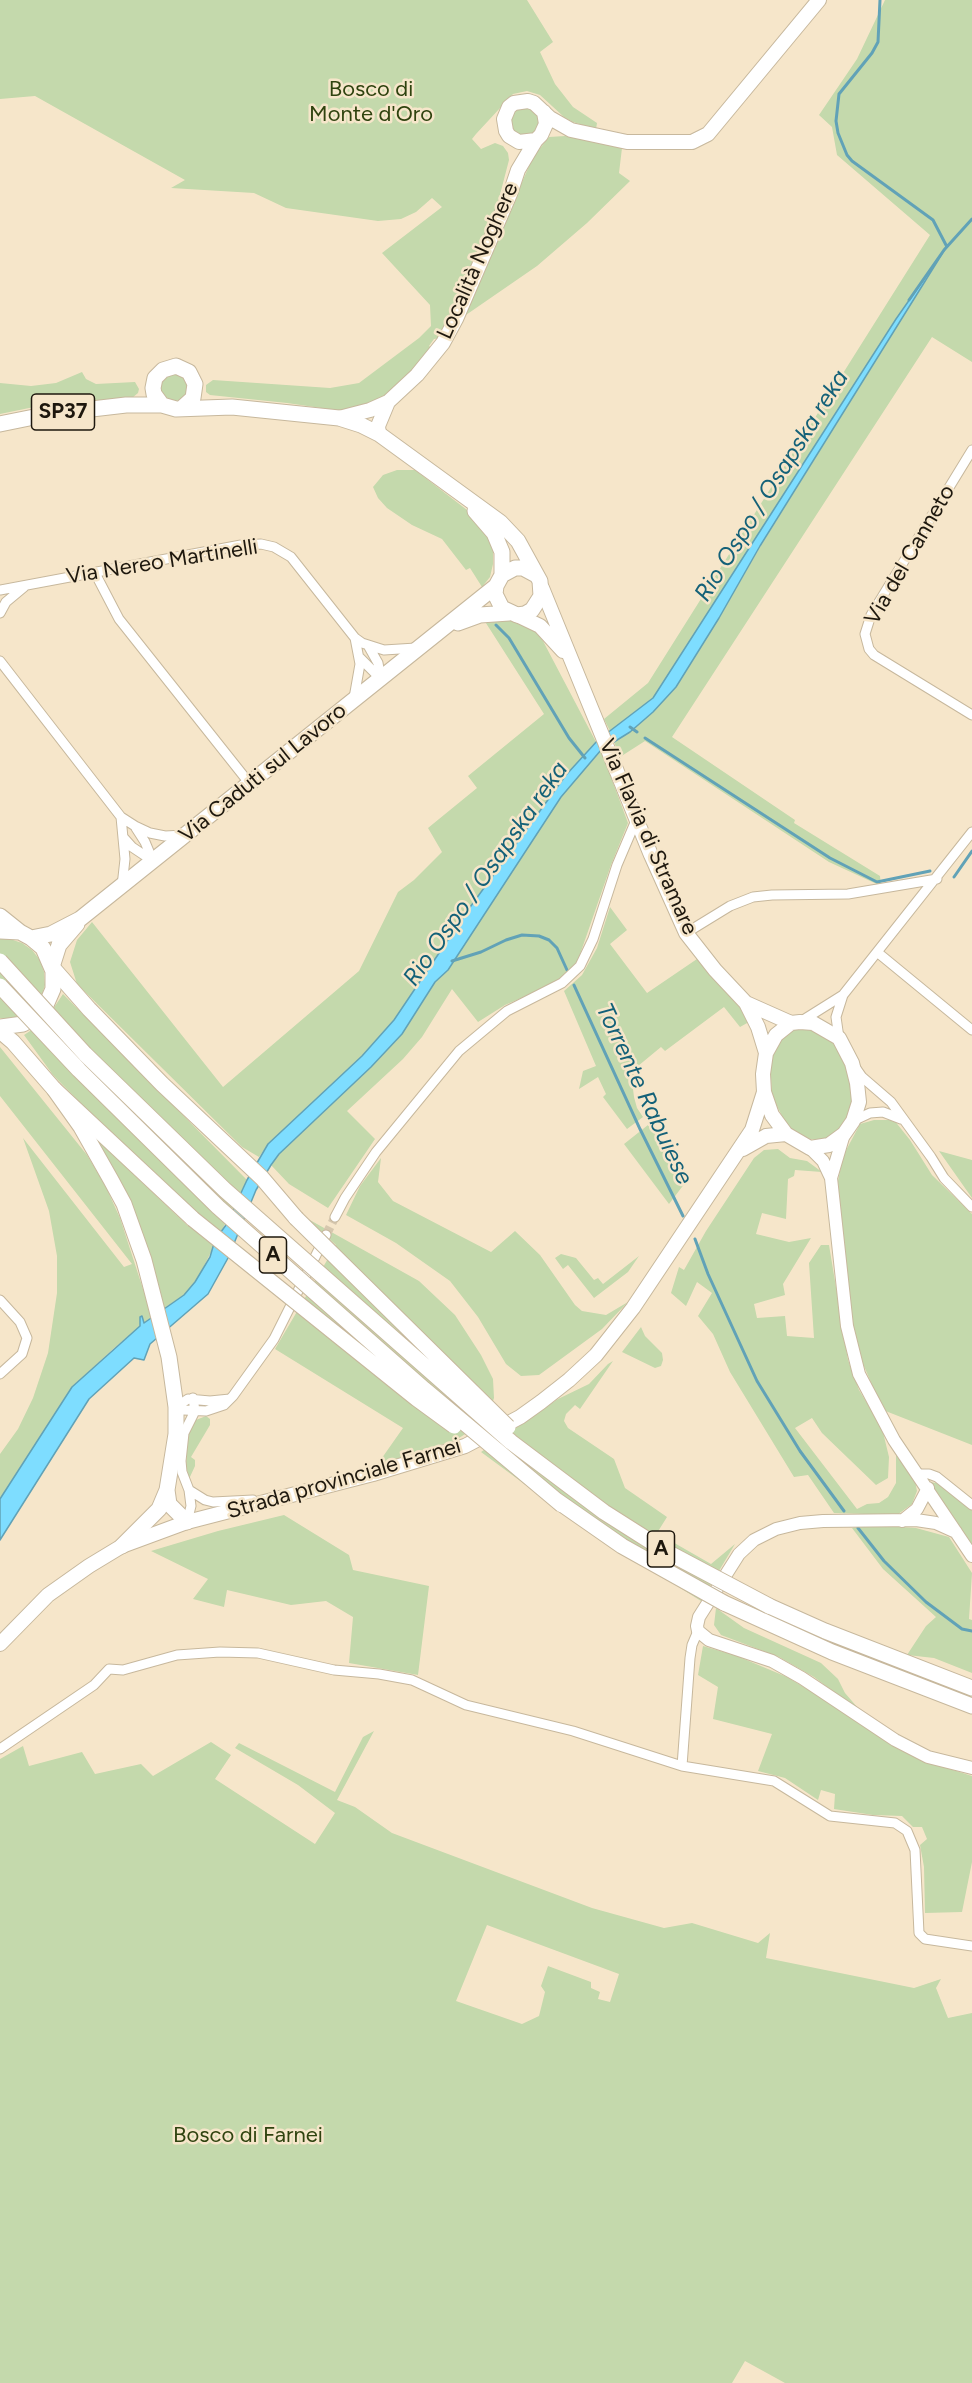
<!DOCTYPE html>
<html>
<head>
<meta charset="utf-8">
<style>
  body { margin:0 }
  canvas { display:block; background:#f6e6ca }
</style>
</head>
<body>
<canvas width="972" height="2383"></canvas>
<script>
const context = document.querySelector('canvas').getContext('2d');
context.lineJoin = 'round';
function fill(path, color) { context.fillStyle = color; context.fill(path, 'evenodd'); }
const shape = rows => new Path2D(rows.map(r => 'M' + r).join(''));
function strokePath(path, color, width, dash) { context.strokeStyle = color; context.lineWidth = width; context.lineCap = dash ? 'butt' : 'round'; context.setLineDash(dash || []); context.stroke(path); }
function write(font, color, halo, rows, align = 'center') {
  context.font = font + ' Figtree,sans-serif'; context.lineWidth = 5; context.setLineDash([]); context.textBaseline = 'middle'; context.strokeStyle = halo; context.fillStyle = color; for (const [text, x, y, turn = 0] of rows) {
    context.save(); context.translate(x, y); context.rotate((+turn || 0) * Math.PI / 180); context.textAlign = isNaN(turn) ? turn : align; if (halo) context.strokeText(text, 0, 0); context.fillText(text, 0, 0); context.restore();
  }
}
fill(shape([
  [0,0,527,0,553,42,540,52,555,84,573,107,597,123,596,129,573,122,564,117,540,95,527,91,513,94,476,134,472,139,481,149,495,143,503,146,508,153,509,160,496,210,441,338,434,339,429,346,432,348,412,373,385,399,372,405,342,411,287,403,210,395,206,392,206,385,213,380,330,388,359,383,419,338,431,326,430,305,382,253,442,207,432,198,416,212,401,219,378,221,286,208,254,193,171,188,185,180,35,96,0,99],
  [885,0,972,0,972,362,932,337,672,737,795,820,794,823,880,876,881,886,829,862,645,741,620,757,614,742,630,732,653,712,676,687,719,618,760,547,938,260,896,319,653,698,610,731,604,719,648,683,930,235,837,155,832,127,819,115,857,59],
  '511 122a14 14 0 1 1 28 0a14 14 0 1 1-28 0Z',
  [565,136,622,148,619,173,630,181,587,223,537,266,463,317,533,157,549,137],
  [82,372,86,379,96,384,135,382,139,389,138,393,132,398,34,407,0,414,0,383,31,386,56,383],
  '160 387a14 14 0 1 1 28 0a14 14 0 1 1-28 0Z',
  [397,470,415,470,471,513,486,531,493,549,493,564,490,577,482,587,470,568,466,570,442,539,412,525,387,508,378,498,373,487,383,475],
  [515,619,531,626,543,641,596,742,566,775,468,910,394,1020,362,1056,268,1144,259,1157,242,1147,77,984,70,962,77,940,92,922,223,1087,359,971,398,892,414,880,442,852,428,828,477,788,468,776,544,714,484,620],
  [601,750,628,823,611,865,577,963,561,981,505,1005,478,1022,452,989,422,1037,403,1059,347,1111,375,1139,328,1208,289,1184,271,1165,279,1154,371,1067,402,1034,435,982,448,970,561,797],
  [610,907,627,930,610,944,647,993,697,959,742,1010,749,1022,740,1027,724,1007,665,1051,661,1047,632,1071,636,1078,633,1089,634,1097,637,1108,643,1117,627,1129,603,1097,606,1094,598,1077,579,1089,583,1071,596,1066,564,991,582,975,597,948],
  [0,939,10,939,22,943,32,950,40,960,44,972,45,985,41,997,33,1008,22,1015,8,1019,0,1018],
  [63,994,247,1180,196,1282,184,1295,150,1318,113,1349,72,1387,0,1499,0,1454,18,1429,33,1398,48,1353,57,1293,57,1256,49,1211,23,1138,124,1267,132,1264,0,1096,0,1047,87,1155,105,1185,120,1218,143,1289,153,1293,125,1194,96,1139,188,1226,198,1213,104,1127,53,1075,24,1035,45,1021],
  [808,1027,824,1033,836,1047,850,1072,853,1094,851,1110,843,1127,830,1141,801,1138,785,1122,772,1096,770,1059,780,1037,790,1030],
  [874,1120,894,1120,910,1140,932,1175,972,1214,972,1445,883,1410,860,1357,849,1309,838,1181,843,1156,860,1124],
  [648,1125,671,1152,665,1156,685,1183,669,1204,624,1144],
  [778,1149,790,1158,807,1161,822,1172,795,1170,794,1176,788,1179,786,1219,762,1213,756,1234,789,1242,811,1238,783,1284,785,1295,754,1304,757,1318,785,1316,787,1336,814,1338,809,1263,821,1245,829,1245,848,1360,859,1390,882,1428,889,1457,888,1478,876,1485,822,1433,812,1418,795,1428,857,1509,867,1504,879,1503,888,1497,896,1483,896,1455,915,1481,917,1491,912,1504,897,1515,834,1513,808,1475,794,1477,730,1372,713,1334,698,1316,712,1293,697,1282,686,1306,671,1293,679,1267,684,1270,706,1231,754,1158,764,1150],
  [939,1151,972,1160,972,1198],
  [381,1158,378,1182,393,1201,491,1252,515,1231,540,1255,575,1305,582,1311,606,1315,628,1302,602,1329,539,1375,521,1376,506,1364,478,1317,450,1281,396,1243,346,1215,360,1186],
  [308,1219,419,1281,455,1315,481,1355,493,1379,494,1398,488,1416,479,1425,456,1440,377,1465,403,1428,275,1349,336,1245],
  [561,1254,576,1258,594,1280,598,1278,603,1284,639,1256,628,1272,594,1298,568,1265,563,1269,555,1258],
  [641,1327,645,1336,662,1353,663,1360,661,1366,655,1368,622,1352],
  [613,1361,580,1409,575,1405,566,1414,564,1421,568,1428,614,1459,625,1488,667,1517,657,1533,711,1564,735,1544,701,1601,580,1525,481,1452,558,1399,589,1384,608,1364],
  [206,1416,210,1419,210,1425,191,1457,195,1460,195,1466,189,1479,186,1465,188,1433,196,1420],
  [930,1482,942,1484,972,1509,972,1546],
  [284,1515,349,1555,353,1570,429,1586,418,1675,349,1663,353,1617,326,1601,291,1605,227,1590,224,1607,193,1599,208,1579,151,1551,218,1531],
  [871,1525,916,1528,949,1537,972,1573,969,1619,972,1620,972,1673,934,1658,907,1655,926,1626,936,1617,883,1569,852,1528],
  [716,1608,744,1628,821,1663,838,1679,845,1693,864,1715,814,1677,779,1657,721,1635,714,1625],
  [703,1646,737,1656,787,1677,928,1762,972,1776,972,1862,962,1912,925,1913,924,1867,920,1845,927,1839,922,1827,913,1827,902,1816,873,1815,834,1809,835,1794,821,1790,818,1800,785,1778,758,1771,772,1734,713,1719,718,1687,698,1675],
  [374,1731,337,1800,355,1807,392,1833,592,1908,664,1928,692,1923,758,1943,770,1933,766,1958,914,1988,941,1979,936,1988,948,2018,972,2013,972,2383,785,2383,745,2361,732,2383,0,2383,0,1759,23,1746,29,1766,82,1752,95,1774,141,1764,153,1776,211,1742,231,1755,215,1779,315,1844,335,1813,298,1785,235,1748,239,1743,335,1792,363,1737],
  [487,1925,619,1974,610,2002,598,1999,600,1992,591,1988,591,1982,548,1966,541,1986,545,1992,539,2016,522,2024,456,2001]
]), '#c4d9ac');
const water = shape([
  [947,246,760,546,719,618,676,687,653,712,630,732,601,750,561,797,448,970,435,982,402,1034,371,1067,279,1154,271,1165,256,1190,228,1258,208,1294,150,1344,144,1360,134,1358,89,1399,0,1540,0,1499,72,1387,140,1326,140,1317,142,1316,144,1323,184,1295,195,1282,210,1257,215,1240,226,1225,247,1180,268,1144,362,1056,394,1020,468,910,566,775,598,740,653,698,896,319,947,246]
]);
fill(water, '#7eddff');
strokePath(water, '#61a2b7', 1.5);
strokePath(shape([
  [880,0,878,42,872,53,839,94,836,121,838,133,847,155,852,161,933,220,946,245],
  [909,300,944,250,972,219],
  [496,625,509,638,569,738,585,758],
  [630,727,637,732],
  [645,738,830,858,877,882,930,871],
  [954,877,972,851],
  [452,961,481,952,506,940,522,935,539,936,549,940,557,948,567,970],
  [574,985,640,1129,683,1216],
  [695,1239,708,1274,757,1381,800,1451,844,1511],
  [858,1528,884,1561,926,1602,962,1629,972,1631]
]), '#61a2b7', 3);
strokePath(shape([
  [326,1235,335,1217]
]), '#d6c7ae', 9, [9, 4.5]);
const minor = shape([
  [972,450,871,615,865,634,869,649,874,655,972,715],
  [95,573,119,619,250,784],
  [0,590,241,545,261,544,274,547,291,557,355,638,362,643,384,650,416,648],
  [0,613,6,602,24,587],
  [369,647,378,663,381,679],
  [359,657,381,679],
  [0,661,121,817,135,826,150,833,165,836,184,835],
  [354,698,360,664,355,638],
  [121,817,125,859,122,886],
  [123,837,132,847,153,861,145,842,136,828],
  [686,933,730,906,753,897,772,895,848,894,937,879],
  [877,952,972,1030],
  [800,1022,843,995,972,832],
  [839,1038,836,1017,843,995],
  [855,1067,862,1077,891,1102,931,1157,944,1178,972,1207],
  [853,1121,870,1113,883,1112,901,1119],
  [335,1217,345,1198,376,1152,459,1051,507,1011,562,983,580,966,593,939,617,865,637,818],
  [0,1300,20,1322,27,1338,22,1354,0,1374],
  [193,1398,195,1411,184,1433,181,1461,182,1472,189,1490,205,1500,213,1502,253,1500],
  [176,1407,183,1410,206,1411,224,1405,233,1396,274,1339,326,1235],
  [176,1407,188,1399,210,1401,230,1399],
  [918,1474,929,1474,937,1477,972,1505],
  [187,1522,191,1506,189,1490],
  [0,1749,94,1685,109,1669,123,1670,177,1655,220,1652,258,1653,334,1670,379,1674,412,1680,466,1705,573,1731,682,1766,774,1781,830,1816,895,1823,907,1831,915,1850,919,1933,925,1939,972,1946],
  [682,1766,690,1658,692,1645,698,1631]
]);
const tertiary = shape([
  [844,1134,831,1178,847,1326,859,1374,894,1440,972,1556],
  [810,1148,823,1161,831,1178],
  [902,1521,917,1509,928,1488],
  [956,1532,936,1523,916,1520,823,1521,800,1523,776,1529,754,1540,739,1554,699,1617,697,1626,698,1631,709,1640,772,1661,802,1678,895,1740,928,1757,972,1768]
]);
const secondary = shape([
  [544,112,546,124,541,135,536,140,519,142,509,136,506,131,504,119,509,107,514,103,528,101,534,103,550,118,571,130,627,142,692,142,708,134,819,0],
  [339,418,370,410,388,402,417,375,443,343,456,319,510,194,518,170,536,140],
  [379,434,378,426,388,402],
  [542,588,651,855,686,933,715,970,746,1003,758,1027,766,1053],
  [517,615,540,626,563,651],
  [746,1003,791,1023],
  [800,1022,813,1023,839,1038,852,1063,857,1083,859,1102,853,1121,844,1134,829,1145,810,1148,786,1134,772,1115,764,1092,763,1074,766,1053,776,1035,791,1023,800,1022],
  [743,1149,766,1136,786,1134],
  [0,1644,48,1595,89,1566,122,1546,187,1522,373,1474,465,1446,520,1417,541,1402,569,1380,596,1355,633,1308,752,1130,764,1092]
]);
const primary = shape([
  [162,405,154,394,153,388,155,378,163,370,176,366,189,372,195,384,193,398,183,407],
  [0,424,49,414,126,405,162,405,176,409,232,407,339,418,361,425,379,434,500,522,518,541,540,581,541,596,532,610,525,614,517,615,502,608,495,594,496,586,502,575,515,568,523,568,536,575],
  [475,511,494,533,502,552,502,575],
  [458,623,480,615,509,613],
  [0,916,20,932],
  [0,931,20,932,31,938,43,948,53,971,53,989,46,1005,35,1017,23,1024,0,1027],
  [31,938,51,934,80,919,496,586],
  [52,967,59,945,77,924],
  [0,1031,13,1042,54,1089,81,1127,111,1180,124,1204,144,1260,169,1357,176,1407,176,1434,167,1490,159,1509,122,1546],
  [167,1490,169,1504,187,1522]
]);
const trunk = shape([
  [52,967,89,1009,162,1084,262,1178,296,1218],
  [54,1089,193,1219],
  [724,1603,832,1652,972,1706],
  [769,1606,825,1631,972,1688]
]);
strokePath(minor, '#c7b89d', 11);
strokePath(tertiary, '#c7b89d', 14);
strokePath(secondary, '#c7b89d', 16);
strokePath(primary, '#c7b89d', 17);
strokePath(trunk, '#c7b89d', 17);
strokePath(minor, '#fff', 9);
strokePath(tertiary, '#fff', 12);
strokePath(secondary, '#fff', 14);
strokePath(primary, '#fff', 15);
strokePath(trunk, '#fff', 15);
const trunkBridge = shape([
  [0,961,85,1054,225,1190,511,1442,604,1512,667,1552,769,1606],
  [0,986,79,1070,218,1207,424,1389,562,1505],
  [296,1218,508,1427],
  [193,1219,417,1399,454,1426],
  [556,1500,622,1546,724,1603]
]);
strokePath(trunkBridge, '#c7b89d', 17, []);
strokePath(trunkBridge, '#fff', 15);
for (const [x, y, w] of [
  [63,412,63],
  [273,1255,27],
  [661,1549,27]
]) { const box = new Path2D(); box.roundRect(x - w / 2, y - 18, w, 36, 4.5); context.fillStyle = '#f6e6ca'; context.fill(box); strokePath(box, '#1e180e', 1.5); }
write('bold 21px', '#1e180e', null, [
  ["SP37",63,412],
  ["A",273,1255],
  ["A",661,1549]
]);
write('22px', '#2f430f', '#f6e6ca', [
  ["Bosco di",371,90],
  ["Monte d'Oro",371,115],
  ["Bosco di Farnei",248,2136]
]);
write('22px', '#1e180e', '#f6e6ca', [
  ["Località Noghere",478,261,-66],
  ["Via del Canneto",910,555,-60],
  ["Via Nereo Martinelli",162,562,-9],
  ["Via Caduti sul Lavoro",263,773,-39],
  ["Via Flavia di Stramare",648,837,66],
  ["Strada provinciale Farnei",344,1479,-16]
]);
write('italic 24px', '#146178', '#f6e6ca', [
  ["Rio Ospo / Osapska reka",772,486,-58],
  ["Rio Ospo / Osapska reka",486,874,-55],
  ["Torrente Rabuiese",644,1094,65]
]);
</script>
</body>
</html>
